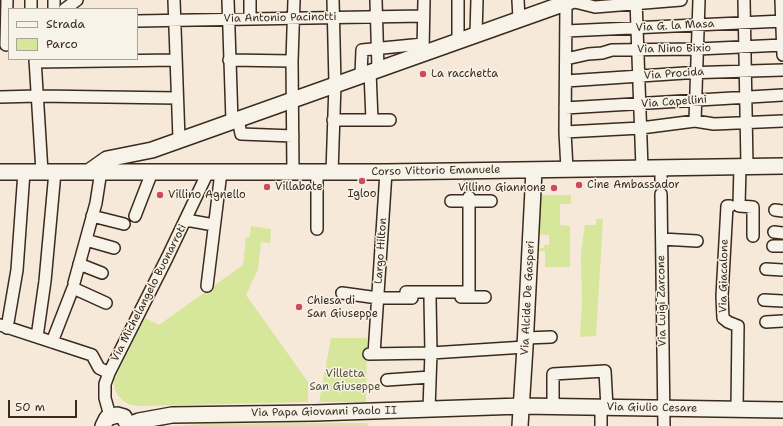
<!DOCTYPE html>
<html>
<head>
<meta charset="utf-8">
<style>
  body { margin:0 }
  #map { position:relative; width:783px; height:426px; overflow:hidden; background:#f6e9d9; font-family:"Shantell Sans",sans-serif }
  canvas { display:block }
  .legend { position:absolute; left:8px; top:8px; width:130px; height:52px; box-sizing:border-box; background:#f7f3e8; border:1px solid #aca397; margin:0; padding:5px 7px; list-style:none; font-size:12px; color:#3b2a1e }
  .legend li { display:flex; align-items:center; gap:8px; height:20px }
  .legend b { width:20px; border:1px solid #aca397 }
  .scale { position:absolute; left:8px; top:400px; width:69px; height:18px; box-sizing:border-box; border:2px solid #3b2a1e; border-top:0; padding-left:5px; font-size:12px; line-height:14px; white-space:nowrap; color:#3b2a1e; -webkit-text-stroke:3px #f7f3e8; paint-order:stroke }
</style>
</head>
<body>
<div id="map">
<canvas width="783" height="426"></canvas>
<ul class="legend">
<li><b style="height:5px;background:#f7f3e8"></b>Strada</li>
<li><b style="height:11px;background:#d6e69a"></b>Parco</li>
</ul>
<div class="scale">50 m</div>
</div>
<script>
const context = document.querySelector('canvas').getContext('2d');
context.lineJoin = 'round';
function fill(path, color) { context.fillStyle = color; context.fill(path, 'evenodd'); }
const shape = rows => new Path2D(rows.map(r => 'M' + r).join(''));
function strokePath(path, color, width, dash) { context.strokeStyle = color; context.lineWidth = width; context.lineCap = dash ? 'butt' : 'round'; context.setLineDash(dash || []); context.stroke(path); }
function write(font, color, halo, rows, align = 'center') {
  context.font = font + ' "Shantell Sans",sans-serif'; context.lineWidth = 3; context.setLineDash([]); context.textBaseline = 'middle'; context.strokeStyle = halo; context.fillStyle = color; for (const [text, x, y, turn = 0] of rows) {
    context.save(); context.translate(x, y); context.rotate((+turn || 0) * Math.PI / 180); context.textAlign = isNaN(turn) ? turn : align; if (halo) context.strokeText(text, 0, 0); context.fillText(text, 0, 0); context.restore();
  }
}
fill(shape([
  [538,195,571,195,571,204,560,204,560,225,570,226,570,267,545,267,545,251,537,251,537,248,544,248,544,245,549,245,549,235,537,234],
  [596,219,603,219,596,336,580,337,582,304,581,253,585,225,596,225],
  [251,226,271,229,270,243,261,242,258,269,246,295,308,382,308,402,140,406,131,405,123,401,117,394,114,387,114,380,145,318,159,325,243,265,246,237,250,237],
  [331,338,367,338,366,402,319,402],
  [308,423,367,423,368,426,176,426,202,424]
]), '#d6e69a');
strokePath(shape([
  [469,180,469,197]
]), '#d1c3b4', 11, [11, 5.5]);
const street = shape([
  [174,0,179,139],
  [228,0,232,121],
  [376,0,378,69],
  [518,0,519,19],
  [636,0,642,168],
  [744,0,747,166],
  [781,0,783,55],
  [571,1,595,7,681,0],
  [566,3,565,132,567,169],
  [31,9,31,0],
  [54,9,54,0],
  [65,9,77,0],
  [250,18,250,0],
  [137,21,423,16],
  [566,31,783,21],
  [476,34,477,0],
  [458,41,458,0],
  [6,45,7,0],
  [423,51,424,0],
  [35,59,42,172],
  [566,59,588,54,602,53,612,50,698,49,783,45],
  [229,60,292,61],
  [35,62,176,60],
  [370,72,372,120],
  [361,75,362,50,423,44],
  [566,81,685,73,783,70],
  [0,97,38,96,177,98],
  [565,108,783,95],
  [238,119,241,134,293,136],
  [333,120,390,120],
  [695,121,699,0],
  [565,132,641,128,695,121,714,124,783,121],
  [740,166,739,206,753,207,753,236],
  [661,167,661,183],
  [293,173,292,61,294,0],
  [317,173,317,229],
  [332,173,335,84,333,0],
  [661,194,664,426],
  [451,201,491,201],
  [730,206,727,206,722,296,723,318,728,322,738,326,737,409],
  [775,210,783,211],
  [92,216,124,224],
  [135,216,152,172],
  [186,220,214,225],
  [774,232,783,233],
  [662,239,697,241],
  [86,240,114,248],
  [773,246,783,246],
  [79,264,102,273],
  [766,269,783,270],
  [74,283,96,203,101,171],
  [207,286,221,172],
  [342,293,378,298,412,298],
  [461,297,485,297],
  [405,298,406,292,469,292,469,197],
  [764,300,783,301],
  [766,322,783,321],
  [0,325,92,355,99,368,109,373],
  [7,328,17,270,24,172],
  [37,337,45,281,55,172],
  [526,338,551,337],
  [52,342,73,288,106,303],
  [369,354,431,353,525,347],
  [374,354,386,172],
  [387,380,430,377],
  [553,407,553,374,605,371,607,408],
  [429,409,431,353,430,298],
  [110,416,105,398,105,384,109,373,167,258,208,172],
  [601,426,601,408]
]);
const secondary = shape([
  [90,171,107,159,152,150,574,0],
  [0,172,386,172,783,166],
  [128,425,139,421,172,415,314,413,521,406,783,410],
  [103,426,107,418,117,415,124,417,128,426],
  [520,426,525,347,534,170]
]);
strokePath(street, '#3b2a1e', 14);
strokePath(secondary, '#3b2a1e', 18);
strokePath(street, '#f7f3e8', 11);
strokePath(secondary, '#f7f3e8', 15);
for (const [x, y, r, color] of [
  [423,74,4,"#d1495b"],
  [362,181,4,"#d1495b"],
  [579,185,4,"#d1495b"],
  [267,187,4,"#d1495b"],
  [554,188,4,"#d1495b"],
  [160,195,4,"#d1495b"],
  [299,307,4,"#d1495b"]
]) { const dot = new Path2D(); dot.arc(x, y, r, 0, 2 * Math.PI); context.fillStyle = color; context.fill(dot); strokePath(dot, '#f7f3e8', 1.5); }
write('11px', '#3b2a1e', '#f7f3e8', [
  ["Via Antonio Pacinotti",280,18,-1],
  ["Via G. la Masa",675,26,-3],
  ["Via Nino Bixio",674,49,-1],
  ["Via Procida",674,74,-4],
  ["Via Capellini",674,102,-4],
  ["Corso Vittorio Emanuele",436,171,-1],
  ["Largo Hilton",381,251,-86],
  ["Via Giacalone",724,276,-89],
  ["Via Michelangelo Buonarroti",149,293,-63],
  ["Via Alcide De Gasperi",528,298,-87],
  ["Via Luigi Zarcone",662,301,-91],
  ["Via Giulio Cesare",652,408,1],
  ["Via Papa Giovanni Paolo II",324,412,-1]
]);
write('11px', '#3b2a1e', '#f7f3e8', [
  ["La racchetta",431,74],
  ["Cine Ambassador",587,185],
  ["Villabate",275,187],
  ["Villino Giannone",546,188,"right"],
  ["Igloo",362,194,"center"],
  ["Villino Agnello",168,195],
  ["Chiesa di",307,301],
  ["San Giuseppe",307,314]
], 'left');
write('11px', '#5a5037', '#f7f3e8', [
  ["Villetta",345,374],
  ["San Giuseppe",345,387]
]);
</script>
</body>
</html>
